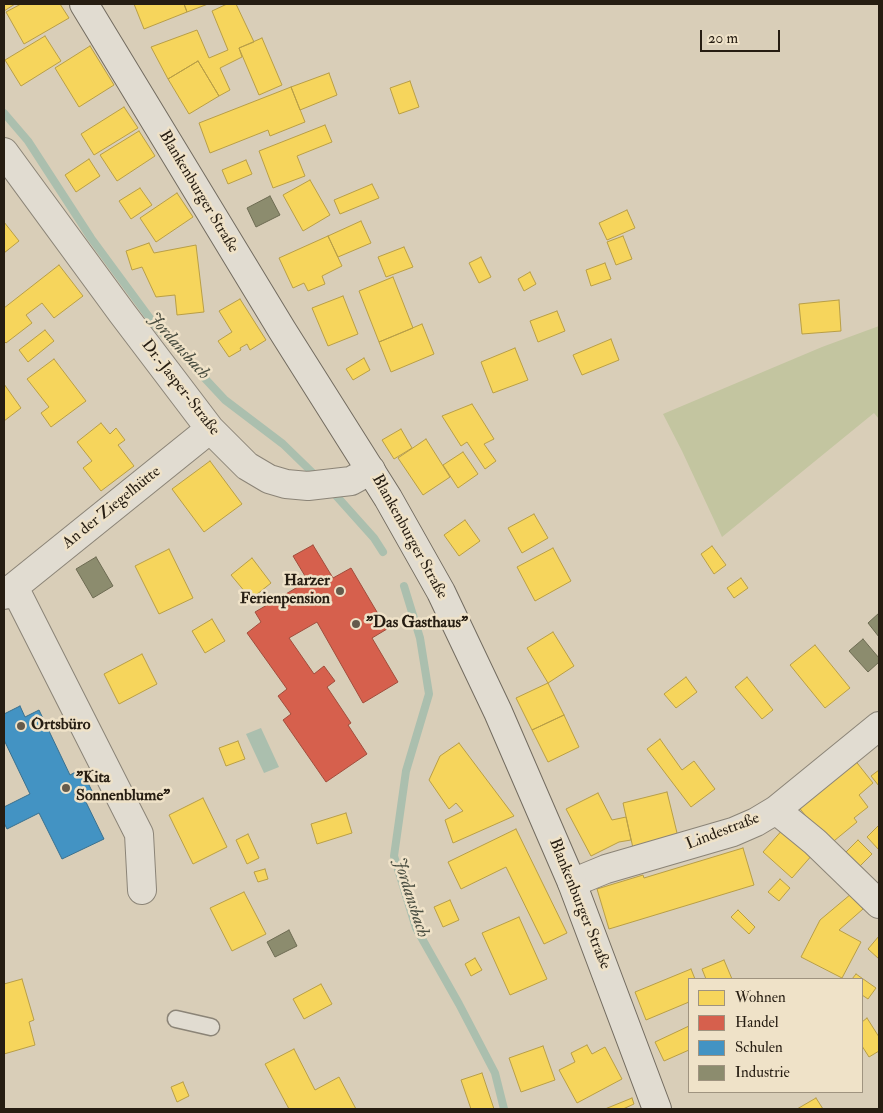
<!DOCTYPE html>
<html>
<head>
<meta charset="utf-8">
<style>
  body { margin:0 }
  #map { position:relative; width:883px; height:1113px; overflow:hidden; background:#d9ceb8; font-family:"IM FELL Double Pica",serif }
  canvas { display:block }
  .frame { position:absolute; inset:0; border:5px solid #261d12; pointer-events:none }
  .legend { position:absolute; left:688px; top:978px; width:175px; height:115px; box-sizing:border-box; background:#efe2c8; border:1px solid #9f937f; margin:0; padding:6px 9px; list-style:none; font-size:15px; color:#261d12 }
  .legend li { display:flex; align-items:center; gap:10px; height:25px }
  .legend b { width:25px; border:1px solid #9f937f }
  .scale { position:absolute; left:700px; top:30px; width:80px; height:22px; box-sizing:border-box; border:2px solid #261d12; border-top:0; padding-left:6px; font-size:15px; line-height:18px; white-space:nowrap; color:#261d12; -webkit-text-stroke:4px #efe2c8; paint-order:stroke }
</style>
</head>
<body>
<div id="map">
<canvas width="883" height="1113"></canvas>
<div class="frame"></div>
<ul class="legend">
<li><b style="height:14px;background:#f6d55c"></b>Wohnen</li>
<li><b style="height:14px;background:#d6604d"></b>Handel</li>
<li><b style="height:14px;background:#4393c3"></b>Schulen</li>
<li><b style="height:14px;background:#8c8c6e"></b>Industrie</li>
</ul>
<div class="scale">20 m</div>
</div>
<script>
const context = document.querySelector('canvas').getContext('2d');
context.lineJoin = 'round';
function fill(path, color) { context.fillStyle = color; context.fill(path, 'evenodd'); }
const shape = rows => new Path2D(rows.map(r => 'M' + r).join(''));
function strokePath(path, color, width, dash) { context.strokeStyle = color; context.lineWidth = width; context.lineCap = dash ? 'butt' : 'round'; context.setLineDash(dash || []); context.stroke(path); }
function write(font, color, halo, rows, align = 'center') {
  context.font = font + ' "IM FELL Double Pica",serif'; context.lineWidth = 5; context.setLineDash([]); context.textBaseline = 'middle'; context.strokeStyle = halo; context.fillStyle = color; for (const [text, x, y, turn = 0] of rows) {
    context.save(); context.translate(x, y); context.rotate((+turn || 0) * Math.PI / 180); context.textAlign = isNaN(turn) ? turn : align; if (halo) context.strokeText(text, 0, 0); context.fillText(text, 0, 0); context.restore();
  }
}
fill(shape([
  [879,326,879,419,874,413,722,537,682,451,663,414,822,347]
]), '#c3c5a0');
fill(shape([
  [261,728,279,767,264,773,246,734]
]), '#abbfae');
const homes = shape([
  [4,4,15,4,4,11,4,4],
  [21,4,60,4,69,18,24,44,6,12,21,4],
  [134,4,184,4,187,12,144,29,134,4],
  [184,4,208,4,187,12,184,4],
  [227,4,236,4,254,42,239,48,242,57,220,68,230,90,219,96,198,61,168,79,151,47,197,30,209,58,228,50,212,11,227,4],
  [45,36,61,61,21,86,5,60,45,36],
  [262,38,282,85,259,95,239,48,262,38],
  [90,46,114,85,79,107,55,68,90,46],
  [198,61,219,96,189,114,168,79,198,61],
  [329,73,337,95,300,110,291,87,329,73],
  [410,81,419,107,399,114,390,88,410,81],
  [291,87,305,122,270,136,268,130,210,153,199,123,291,87],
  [124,107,138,128,94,155,81,134,124,107],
  [325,125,332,142,297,156,305,176,273,188,259,151,325,125],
  [139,131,155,156,117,181,100,155,139,131],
  [89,159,100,176,76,192,65,175,89,159],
  [246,160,252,174,228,184,222,170,246,160],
  [310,180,330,215,303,231,283,195,310,180],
  [372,184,379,198,340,214,334,200,372,184],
  [140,188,152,205,131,219,119,201,140,188],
  [177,193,193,217,156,242,140,218,177,193],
  [627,210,635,228,607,240,599,223,627,210],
  [361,221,371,243,338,257,328,236,361,221],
  [4,222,19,241,4,253,4,222],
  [328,236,342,266,322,276,325,284,308,291,304,283,293,288,279,258,328,236],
  [623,236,632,259,616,265,607,242,623,236],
  [149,243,154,253,196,245,204,312,177,315,175,295,156,297,142,267,132,270,126,251,149,243],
  [404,247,413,267,386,277,378,257,404,247],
  [481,257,491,277,479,283,469,263,481,257],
  [605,263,611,279,591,286,586,270,605,263],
  [59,265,83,296,54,318,42,303,26,315,32,323,6,343,4,341,4,308,59,265],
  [530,272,536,284,524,291,518,279,530,272],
  [393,277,413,328,379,342,359,291,393,277],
  [343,296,358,334,328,346,312,308,343,296],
  [240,299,266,340,250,350,247,344,240,348,241,350,229,357,218,341,232,332,219,311,240,299],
  [839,300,841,331,802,334,799,304,839,300],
  [557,311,565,331,538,342,530,321,557,311],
  [422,324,434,354,391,372,379,342,422,324],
  [45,330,54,341,28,362,19,350,45,330],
  [611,339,619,360,582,375,573,355,611,339],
  [515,348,528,380,493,393,481,362,515,348],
  [364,358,370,370,353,380,346,369,364,358],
  [54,359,86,401,51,427,41,413,49,407,27,379,54,359],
  [4,384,21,408,4,421,4,384],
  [472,404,494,439,484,444,496,461,485,469,467,442,461,446,442,416,472,404],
  [101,423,110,434,116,428,125,440,118,445,134,466,101,491,83,468,92,461,77,442,101,423],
  [401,429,412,448,394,459,382,440,401,429],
  [426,439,450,477,423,495,398,458,426,439],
  [463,452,478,474,458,488,443,465,463,452],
  [210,461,242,504,204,532,172,489,210,461],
  [534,514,548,538,522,553,508,528,534,514],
  [465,520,480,541,459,556,444,535,465,520],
  [712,546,726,565,714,574,701,554,712,546],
  [553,548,571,581,535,601,517,567,553,548],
  [169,549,193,598,159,614,135,566,169,549],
  [252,558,271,583,251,599,231,575,252,558],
  [741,578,748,588,734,598,727,588,741,578],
  [212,619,225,641,205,653,192,631,212,619],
  [553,632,574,666,548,683,527,648,553,632],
  [815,645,850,688,825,708,790,665,815,645],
  [142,654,157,684,119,704,104,674,142,654],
  [686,677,697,692,676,708,664,694,686,677],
  [747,677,773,710,762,719,735,687,747,677],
  [548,683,564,715,532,730,516,698,548,683],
  [564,715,579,747,548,762,532,730,564,715],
  [660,739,682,770,694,761,715,789,691,807,647,749,660,739],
  [238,741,245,759,226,766,219,748,238,741],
  [459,743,514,816,453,843,445,820,463,811,456,803,449,809,429,780,440,756,459,743],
  [854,759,873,783,859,795,868,807,854,818,857,822,829,845,797,805,854,759],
  [879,770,879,786,871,776,879,770],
  [667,792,678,837,633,848,623,803,667,792],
  [598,793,612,820,626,817,631,840,619,842,591,856,566,809,598,793],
  [203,798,227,847,193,864,169,815,203,798],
  [346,813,352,833,317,844,311,824,346,813],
  [879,825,879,850,867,837,879,825],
  [784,828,813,854,792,878,763,852,784,828],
  [516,829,567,933,544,944,506,867,461,889,448,862,516,829],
  [248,834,259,858,247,864,236,840,248,834],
  [858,840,872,854,858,868,844,854,858,840],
  [743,848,754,885,609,929,597,889,643,875,644,878,743,848],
  [265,869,268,879,258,882,254,872,265,869],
  [780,879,790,888,779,901,768,892,780,879],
  [244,892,266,934,232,951,210,908,244,892],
  [851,894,863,909,839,930,861,942,842,978,801,957,820,920,851,894],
  [450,900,459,920,443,927,434,907,450,900],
  [738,910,755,927,749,934,731,917,738,910],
  [519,917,547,979,510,995,482,933,519,917],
  [879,936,879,959,868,949,879,936],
  [475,958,482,970,471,976,465,964,475,958],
  [724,960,732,979,706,979,702,969,724,960],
  [691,969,695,979,689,979,689,1002,646,1020,635,992,691,969],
  [856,974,876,988,868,999,862,995,862,979,852,979,856,974],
  [22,979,34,1020,29,1022,35,1045,4,1054,4,984,22,979],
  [321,984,332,1004,304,1019,293,999,321,984],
  [867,1018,879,1037,879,1051,869,1057,862,1046,862,1022,867,1018],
  [689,1026,689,1050,664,1061,655,1042,689,1026],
  [587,1045,592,1054,605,1047,622,1079,577,1103,559,1070,575,1062,571,1053,587,1045],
  [543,1046,555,1080,521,1092,509,1058,543,1046],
  [294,1049,315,1090,339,1077,356,1109,289,1109,265,1064,294,1049],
  [482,1073,494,1109,471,1109,461,1080,482,1073],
  [183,1082,189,1096,177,1102,171,1087,183,1082],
  [632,1098,634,1104,623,1109,605,1109,632,1098],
  [816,1098,823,1109,797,1109,816,1098]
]);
fill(homes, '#f6d55c');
strokePath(homes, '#b89e46', 1);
const shops = shape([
  [313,545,333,578,351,568,387,629,372,638,398,682,363,703,317,622,289,638,314,674,324,666,335,681,327,687,351,723,348,725,367,754,326,782,283,720,291,714,278,696,287,689,247,633,261,622,255,612,308,581,293,556,313,545]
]);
fill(shops, '#d6604d');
strokePath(shops, '#a14c3b', 1);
const schools = shape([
  [20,706,25,717,39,710,70,775,81,769,92,791,83,796,104,839,62,859,39,813,7,829,4,823,4,807,30,794,4,740,4,714,20,706]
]);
fill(schools, '#4393c3');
strokePath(schools, '#3a708e', 1);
const industry = shape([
  [270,196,280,215,256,227,247,208,270,196],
  [96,557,113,586,93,598,76,569,96,557],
  [879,613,879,637,868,623,879,613],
  [863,639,879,658,879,662,868,672,849,651,863,639],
  [289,930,297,946,275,957,267,942,289,930]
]);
fill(industry, '#8c8c6e');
strokePath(industry, '#6d6b52', 1);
strokePath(shape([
  [4,113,28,141,91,238,155,325,225,400,283,444,319,479],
  [331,490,374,538,383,552],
  [404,586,420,638,429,694,406,771,394,856,416,928,459,1004,495,1073,504,1109]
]), '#abbfae', 8);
const service = shape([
  [176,1019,211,1027]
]);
const minor = shape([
  [4,152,122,313,210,429,247,466,269,479,286,484,308,486,351,481,371,470],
  [14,587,139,834,142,890],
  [4,595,210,429],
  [776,810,815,842,879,904],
  [572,883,606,869,733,832,756,822,776,810,879,726]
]);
const secondary = shape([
  [84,4,282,330,388,498,441,592,498,712,572,883,657,1109]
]);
strokePath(service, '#8b8477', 19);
strokePath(minor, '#8b8477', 30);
strokePath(secondary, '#736c60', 30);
strokePath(service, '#e1dcd1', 16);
strokePath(minor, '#e1dcd1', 28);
strokePath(secondary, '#e1dcd1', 28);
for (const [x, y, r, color] of [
  [340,591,5,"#655b4c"],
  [356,624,5,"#655b4c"],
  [21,726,5,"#655b4c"],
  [66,788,5,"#655b4c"]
]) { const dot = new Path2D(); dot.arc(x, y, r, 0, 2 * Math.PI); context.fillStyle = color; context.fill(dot); strokePath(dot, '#efe2c8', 2); }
write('16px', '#261d12', '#efe2c8', [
  ["Blankenburger Straße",198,192,59],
  ["Dr.-Jasper-Straße",180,388,52],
  ["An der Ziegelhütte",112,508,-39],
  ["Blankenburger Straße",409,537,61],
  ["Lindestraße",723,832,-21],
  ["Blankenburger Straße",579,904,68]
]);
write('bold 16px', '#261d12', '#efe2c8', [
  ["Harzer",330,582,"right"],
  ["Ferienpension",330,600,"right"],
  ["\"Das Gasthaus\"",366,624],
  ["Ortsbüro",31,726],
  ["\"Kita",76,779],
  ["Sonnenblume\"",76,797]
], 'left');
write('italic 18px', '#484c3f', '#efe2c8', [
  ["Jordansbach",178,347,48],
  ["Jordansbach",410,898,72]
]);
</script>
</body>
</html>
